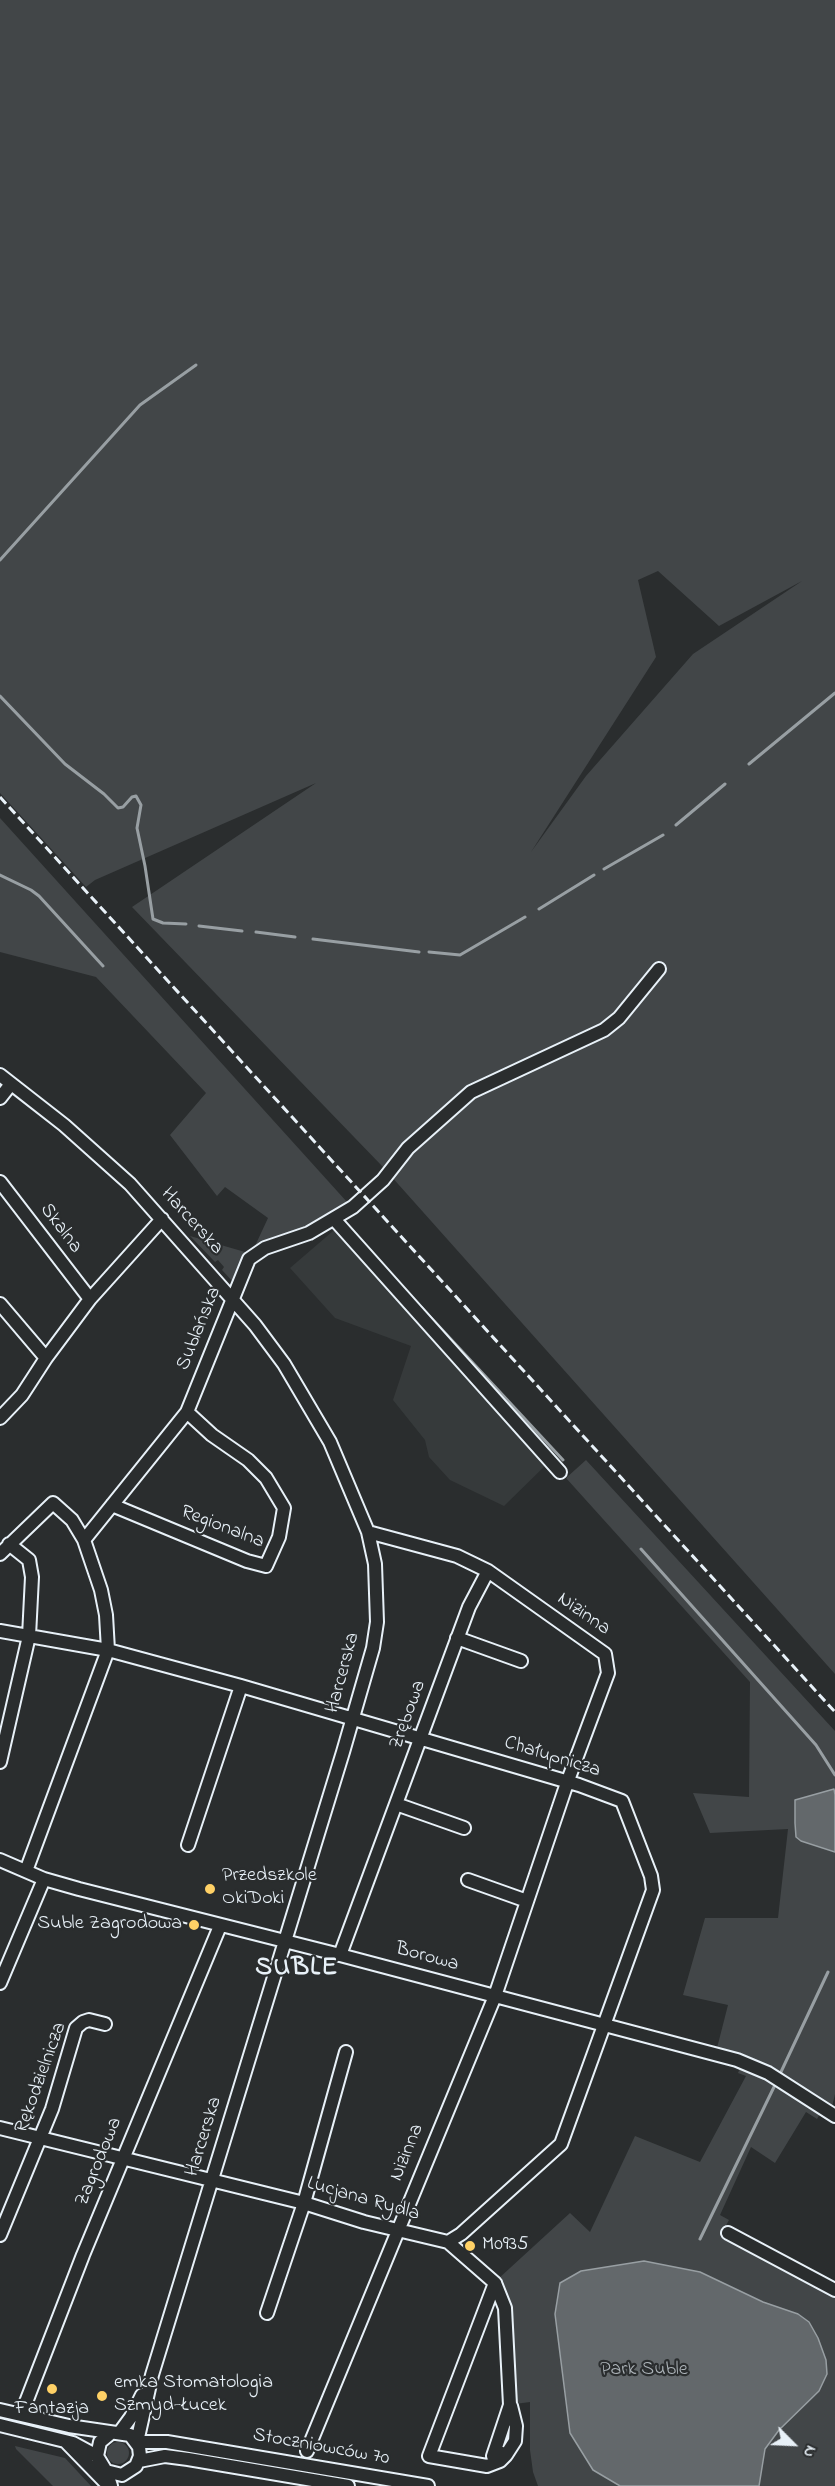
<!DOCTYPE html>
<html>
<head>
<meta charset="utf-8">
<style>
  body { margin:0 }
  #map { position:relative; width:835px; height:2486px; overflow:hidden; background:#2a2d2e; font-family:"Indie Flower",sans-serif }
  canvas { display:block }
  .north { position:absolute; left:763px; top:2414px; width:60px; height:60px; -webkit-text-stroke:4px #2a2d2e; paint-order:stroke; rotate:114deg; font-size:16px; font-weight:700; line-height:24px; text-align:center; color:#e8f1f8 }
  .north::after { content:''; display:block; margin:auto; width:21px; height:27px; background:#e8f1f8; clip-path:polygon(50% 0,100% 100%,50% 72%,0 100%) }
</style>
</head>
<body>
<div id="map">
<canvas width="835" height="2486"></canvas>
<div class="north">N</div>
</div>
<script>
const context = document.querySelector('canvas').getContext('2d');
context.lineJoin = 'round';
function fill(path, color) { context.fillStyle = color; context.fill(path, 'evenodd'); }
const shape = rows => new Path2D(rows.map(r => 'M' + r).join(''));
function strokePath(path, color, width, dash) { context.strokeStyle = color; context.lineWidth = width; context.lineCap = dash ? 'butt' : 'round'; context.setLineDash(dash || []); context.stroke(path); }
function write(font, color, halo, rows, align = 'center') {
  context.font = font + ' "Indie Flower",sans-serif'; context.lineWidth = 4.5; context.setLineDash([]); context.textBaseline = 'middle'; context.strokeStyle = halo; context.fillStyle = color; for (const [text, x, y, turn = 0] of rows) {
    context.save(); context.translate(x, y); context.rotate((+turn || 0) * Math.PI / 180); context.textAlign = isNaN(turn) ? turn : align; if (halo) context.strokeText(text, 0, 0); context.fillText(text, 0, 0); context.restore();
  }
}
fill(shape([
  [340,1225,550,1461,504,1506,450,1480,429,1457,425,1440,393,1400,411,1346,335,1318,290,1268]
]), '#363a3b');
fill(shape([
  [0,0,835,0,835,1674,382,1166,132,907,316,783,95,880,86,887,0,793],
  [658,571,719,626,802,581,693,654,586,776,531,852,656,657,638,580],
  [0,818,347,1202,288,1236,255,1246,268,1218,225,1187,217,1196,170,1135,206,1093,96,977,0,952],
  [190,1236,245,1252,246,1255,233,1282,222,1270,224,1267,218,1260,215,1262],
  [586,1460,835,1731,835,2094,832,2107,744,2058,744,2056,717,2048,728,2005,683,1995,705,1918,778,1918,788,1829,710,1833,693,1793,749,1797,750,1682,566,1478],
  [741,2066,772,2081,820,2114,817,2119,806,2112,775,2163,751,2147,720,2215,729,2220,723,2231,835,2290,835,2486,538,2486,533,2472,530,2450,530,2402,515,2404,513,2314,498,2279,570,2213,590,2232,635,2136,700,2162,746,2076,738,2073],
  '107 2453a11 11 0 1 1 22 0a11 11 0 1 1-22 0Z',
  [15,2446,65,2458,91,2486,53,2486,16,2449]
]), '#424648');
const water = shape([
  [834,1789,835,1795,835,1852,801,1841,796,1837,795,1823,795,1800,834,1789],
  [644,2261,700,2272,763,2302,798,2314,809,2322,818,2338,826,2360,827,2374,819,2391,779,2430,765,2449,759,2486,620,2486,593,2470,570,2433,555,2314,560,2283,581,2271,644,2261]
]);
fill(water, '#63686b');
strokePath(water, '#989fa3', 1.5);
strokePath(shape([
  [0,560,140,405,196,365],
  [0,696,65,764,104,794,118,808,123,807,132,797,136,796,141,805,137,828,145,866,153,919,163,923,186,924],
  [749,764,835,693],
  [676,825,725,784],
  [604,869,663,835],
  [0,875,31,890,39,896,103,966],
  [539,909,594,875],
  [199,926,242,931],
  [256,932,295,937],
  [313,939,419,952],
  [429,952,460,955,525,917],
  [421,1307,563,1460],
  [641,1549,816,1745,835,1775],
  [780,2074,828,1972],
  [700,2239,774,2087]
]), '#989fa3', 3);
const minor = shape([
  [0,1075,64,1125,130,1184,255,1325,284,1364,330,1442,368,1532,375,1564,377,1622,373,1648,343,1752,152,2375,137,2442],
  [0,1098,11,1084],
  [0,1182,90,1299],
  [334,1219,560,1472],
  [0,1304,46,1358],
  [0,1418,22,1395,46,1358,90,1299,162,1219],
  [112,1505,247,1561,266,1566,279,1537,284,1508,266,1478,248,1460,212,1435,187,1412],
  [0,1554,53,1503,72,1520,84,1540],
  [0,1631,108,1650,241,1686,579,1785,622,1801,651,1876,653,1890,561,2144,461,2234,448,2242,364,2222,304,2203,0,2128],
  [457,1638,521,1661],
  [0,1762,29,1636,32,1577,29,1560,9,1544],
  [396,1804,464,1828],
  [188,1845,241,1686],
  [0,1860,44,1879,79,1889,340,1955,737,2060,768,2073,835,2116],
  [26,1871,108,1650,106,1615,101,1590,84,1540,187,1412,249,1259,265,1248,309,1233,353,1207,383,1180,408,1148,471,1092,604,1030,619,1018,659,969],
  [468,1880,527,1901],
  [340,1955,469,1607,488,1571],
  [0,1983,44,1879],
  [728,2233,835,2290],
  [0,2235,52,2109,76,2028,83,2022,89,2020,105,2024],
  [448,2242,495,2283,429,2456,487,2466,500,2461,506,2455,495,2450],
  [267,2313,304,2203,346,2052],
  [0,2410,69,2426,130,2435,139,2447,140,2456,136,2466,122,2475,106,2471],
  [21,2415,83,2255,220,1926],
  [0,2425,73,2443,97,2456],
  [120,2432,131,2417,142,2395],
  [111,2433,100,2442,97,2456,106,2471,111,2486],
  [66,2442,104,2481],
  [137,2442,167,2442,428,2486],
  [307,2451,495,1996,567,1783,608,1673,605,1654,488,1571,457,1556,368,1532],
  [506,2455,515,2441,516,2426,511,2406],
  [493,2456,510,2405,505,2308,495,2283],
  [139,2461,165,2456,188,2459,348,2486]
]);
strokePath(minor, '#e8f1f8', 16);
strokePath(minor, '#2a2d2e', 12);
strokePath(shape([
  [0,797,835,1712]
]), '#e8f1f8', 3, [9, 4.5]);
for (const [x, y, r, color] of [
  [210,1889,6,"#ffd166"],
  [194,1925,6,"#ffd166"],
  [470,2246,6,"#ffd166"],
  [52,2389,6,"#ffd166"],
  [102,2396,6,"#ffd166"]
]) { const dot = new Path2D(); dot.arc(x, y, r, 0, 2 * Math.PI); context.fillStyle = color; context.fill(dot); strokePath(dot, '#2a2d2e', 2); }
write('20px', '#e8f1f8', '#2a2d2e', [
  ["Harcerska",191,1222,48],
  ["Skalna",60,1229,53],
  ["Sublańska",200,1329,-68],
  ["Regionalna",222,1528,21],
  ["Nizinna",583,1615,35],
  ["Harcerska",344,1673,-75],
  ["Zrębowa",409,1715,-70],
  ["Chałupnicza",552,1758,17],
  ["Borowa",427,1958,15],
  ["Rękodzielnicza",42,2078,-70],
  ["Harcerska",205,2137,-73],
  ["Nizinna",408,2153,-68],
  ["Zagrodowa",100,2162,-68],
  ["Lucjana Rydla",363,2200,16],
  ["Stoczniowców 70",321,2448,10]
]);
write('20px', '#e8f1f8', '#2a2d2e', [
  ["Przedszkole",222,1877],
  ["OkiDoki",222,1900],
  ["Suble Zagrodowa",182,1925,"right"],
  ["M0935",482,2246],
  ["emka Stomatologia",114,2384],
  ["Szmyd-Łucek",114,2407],
  ["Fantazja",52,2410,"center"]
], 'left');
write('20px', '#aeb5ba', '#2a2d2e', [
  ["Park Suble",644,2371]
]);
context.letterSpacing = '1.5px';
write('bold 26px', '#e8f1f8', '#2a2d2e', [
  ["SUBLE",297,1970]
]);
context.letterSpacing = '0px';
</script>
</body>
</html>
